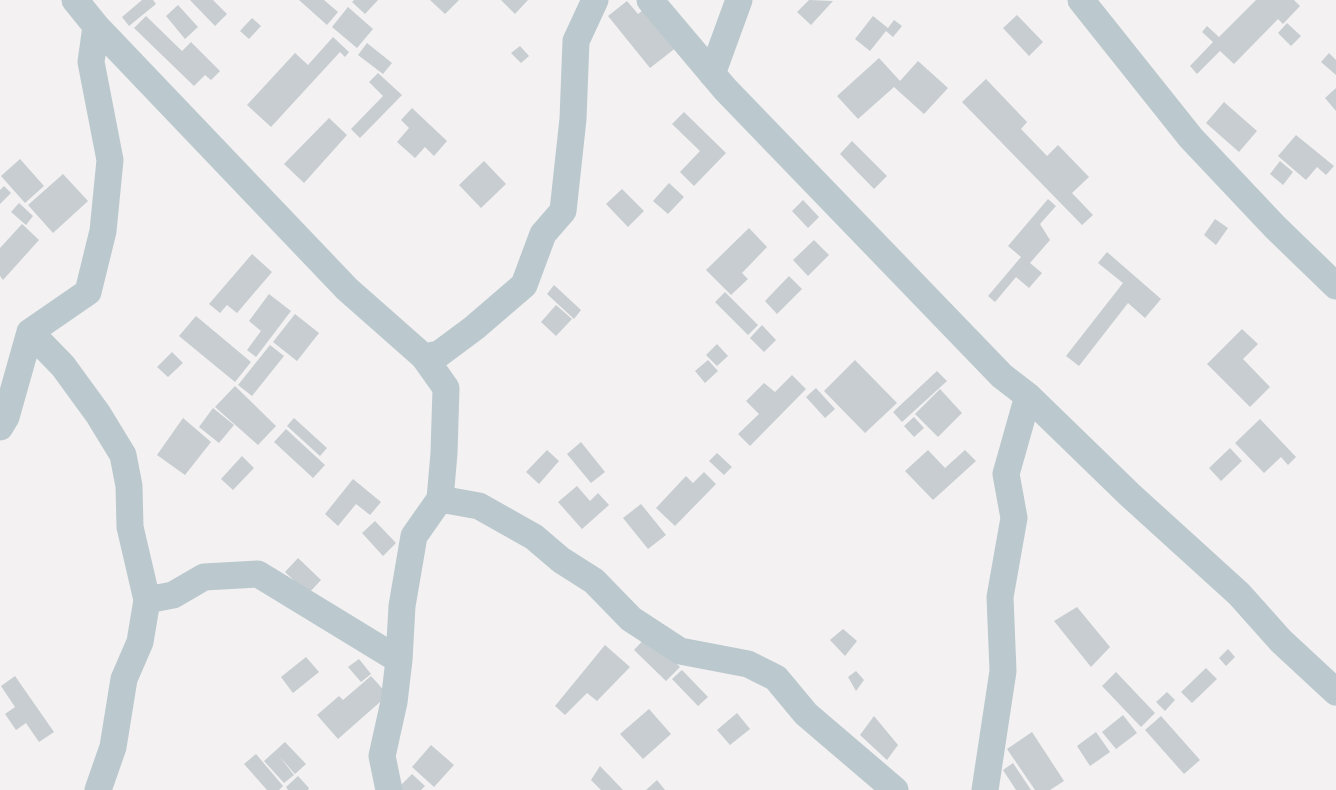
<!DOCTYPE html>
<html>
<head>
<meta charset="utf-8">
<style>
  body { margin:0 }
  canvas { display:block; background:#f3f1f1 }
</style>
</head>
<body>
<canvas width="1336" height="790"></canvas>
<script>
const context = document.querySelector('canvas').getContext('2d');
context.lineJoin = 'round';
function fill(path, color) { context.fillStyle = color; context.fill(path, 'evenodd'); }
const shape = rows => new Path2D(rows.map(r => 'M' + r).join(''));
function strokePath(path, color, width, dash) { context.strokeStyle = color; context.lineWidth = width; context.lineCap = dash ? 'butt' : 'round'; context.setLineDash(dash || []); context.stroke(path); }
fill(shape([
  [142,0,153,0,156,4,129,26,122,17],
  [190,0,213,0,227,14,215,26],
  [299,0,324,0,338,12,327,25],
  [354,0,378,0,365,14,352,2],
  [430,0,459,0,445,14],
  [501,0,528,0,515,14],
  [809,0,833,1,811,25,797,12],
  [1256,0,1294,0,1300,6,1283,24,1278,19,1234,64,1220,51,1197,74,1190,66,1213,42,1202,32,1207,26,1219,37],
  [627,1,638,14,651,4,682,43,650,68,608,16],
  [178,5,198,27,185,39,166,16],
  [348,7,373,29,357,48,332,27],
  [1017,15,1043,42,1029,56,1003,28],
  [146,16,182,51,191,42,220,71,211,80,205,75,194,86,134,28],
  [873,16,888,28,894,20,902,26,893,37,886,31,870,51,855,39],
  [252,18,261,26,249,39,240,31],
  [1287,23,1301,36,1291,46,1278,33],
  [333,37,349,52,345,57,340,52,271,127,247,105,295,53,308,65],
  [367,43,392,63,383,74,358,55],
  [520,46,529,56,521,63,511,53],
  [1329,53,1336,60,1336,75,1321,62],
  [879,58,900,81,918,61,948,88,924,114,894,87,858,119,837,96],
  [378,73,402,95,360,138,351,129,383,96,369,82],
  [986,79,1027,122,1021,129,1047,156,1058,145,1089,177,1072,193,1093,215,1082,225,962,102],
  [1336,88,1336,111,1325,98],
  [1224,102,1257,131,1239,152,1206,123],
  [412,108,447,141,434,156,425,147,415,158,397,142,409,128,401,120],
  [684,112,726,153,694,186,680,172,700,151,672,124],
  [329,118,347,135,304,183,284,164],
  [1296,135,1334,166,1326,175,1317,167,1306,180,1278,156],
  [852,141,887,176,874,189,840,154],
  [20,159,44,186,25,203,1,176],
  [484,161,506,184,481,208,459,185],
  [1280,161,1293,172,1283,185,1270,174],
  [63,174,88,201,53,233,28,205],
  [669,183,684,197,668,214,653,201],
  [4,186,11,193,0,204,0,190],
  [622,189,644,211,628,227,606,204],
  [1048,199,1056,206,1040,224,1050,240,1030,263,1042,273,1029,288,1016,277,995,302,988,296,1021,257,1008,246],
  [803,200,819,217,808,228,792,211],
  [19,203,33,216,26,225,11,212],
  [1215,219,1228,228,1216,245,1204,235],
  [22,224,39,240,3,280,0,276,0,248],
  [749,228,767,247,742,273,748,279,731,295,706,270],
  [814,240,829,255,808,276,793,260],
  [1107,252,1161,299,1145,318,1128,303,1079,366,1066,356,1123,283,1098,263],
  [252,254,272,272,237,313,227,305,220,313,209,304],
  [789,276,802,289,777,314,765,301],
  [554,285,581,310,574,319,547,294],
  [725,292,758,325,748,335,715,302],
  [269,294,291,311,256,357,247,350,261,331,249,321],
  [556,305,572,319,556,336,541,322],
  [295,314,319,333,297,361,273,342],
  [196,316,251,362,235,382,179,336],
  [762,325,776,340,764,352,750,338],
  [1242,329,1258,344,1243,359,1270,387,1250,407,1207,364],
  [717,344,728,356,717,366,706,355],
  [270,345,284,356,252,396,238,385],
  [172,352,183,363,168,377,157,367],
  [708,360,718,371,705,383,695,371],
  [855,360,897,403,865,433,824,391],
  [937,371,947,381,902,422,893,412],
  [792,375,806,389,750,446,738,434,759,414,746,401,764,383,775,392],
  [235,386,276,426,258,445,215,407],
  [816,388,835,409,825,418,806,397],
  [940,389,962,413,938,437,915,414],
  [213,408,234,425,219,443,199,427],
  [914,417,924,428,914,437,904,426],
  [183,418,211,442,185,475,157,455],
  [294,418,327,448,320,456,287,426],
  [1260,419,1296,457,1288,465,1281,457,1264,473,1235,443],
  [286,429,325,465,313,478,274,442],
  [581,442,605,472,591,483,567,454],
  [1230,448,1242,461,1221,481,1209,468],
  [547,450,559,461,539,484,526,472],
  [928,450,945,468,965,450,976,461,933,500,905,471],
  [717,453,732,467,724,475,709,461],
  [242,456,254,468,233,490,221,479],
  [704,472,716,484,675,526,656,508,686,476,693,483],
  [353,479,381,502,370,515,356,504,338,526,325,514],
  [577,486,590,501,598,493,609,505,582,529,558,502],
  [641,504,666,535,648,549,623,518],
  [375,521,396,543,383,556,362,533],
  [298,558,321,580,308,594,285,572],
  [1077,607,1110,647,1091,667,1054,621],
  [843,629,857,641,845,656,830,640],
  [648,635,680,667,666,681,634,650],
  [605,645,630,667,597,701,587,693,565,715,555,706],
  [1228,649,1235,657,1226,666,1219,658],
  [306,657,319,672,293,693,281,677],
  [359,659,371,674,361,682,348,667],
  [1206,668,1217,679,1192,703,1181,692],
  [682,670,708,697,698,706,672,679],
  [856,671,864,680,856,691,848,677],
  [1116,672,1155,713,1141,727,1102,686],
  [15,676,54,732,39,742,26,723,16,730,5,714,15,707,1,686],
  [371,676,388,695,338,739,317,715,339,696,343,700],
  [1167,692,1175,700,1165,711,1156,702],
  [649,709,671,734,643,759,620,734],
  [737,713,750,729,730,745,717,730],
  [1123,715,1137,733,1116,749,1102,732],
  [874,716,898,745,887,760,860,735],
  [1161,716,1200,760,1184,774,1145,730],
  [1032,732,1064,781,1050,790,1035,790,1007,749],
  [1096,732,1110,752,1090,766,1077,746],
  [285,742,306,764,295,774,279,756,294,775,284,783,264,761],
  [431,745,454,765,434,787,412,767],
  [256,754,283,786,279,790,267,790,244,764],
  [1013,763,1031,790,1016,790,1003,770],
  [600,766,623,790,601,790,591,780],
  [412,774,425,786,421,790,396,790],
  [298,776,309,788,308,790,288,790,286,787],
  [657,780,665,790,646,790]
]), '#c7cdd0');
strokePath(shape([
  [75,0,96,26,347,289,424,357,446,388,444,453,440,499,479,506,534,537,561,560,594,581,631,619,680,651,748,664,776,678,806,714,895,790],
  [650,0,725,89,1002,376,1028,396,1130,495,1239,594,1281,641,1336,692],
  [1081,0,1191,138,1275,227,1336,286],
  [712,74,739,0],
  [30,332,63,366,98,414,123,455,129,486,130,527,147,600,140,642,124,679,113,747,98,790],
  [424,357,439,354,474,328,524,285,543,234,563,211,573,119,576,41,595,0],
  [0,427,6,417,30,332,88,292,103,231,110,160,91,62,96,26],
  [147,600,173,595,204,577,258,574,399,660],
  [389,790,382,756,394,702,399,660,402,606,414,536,440,499],
  [985,790,1003,671,1000,597,1014,518,1006,474,1028,396]
]), '#bbc9ce', 27);
</script>
</body>
</html>
